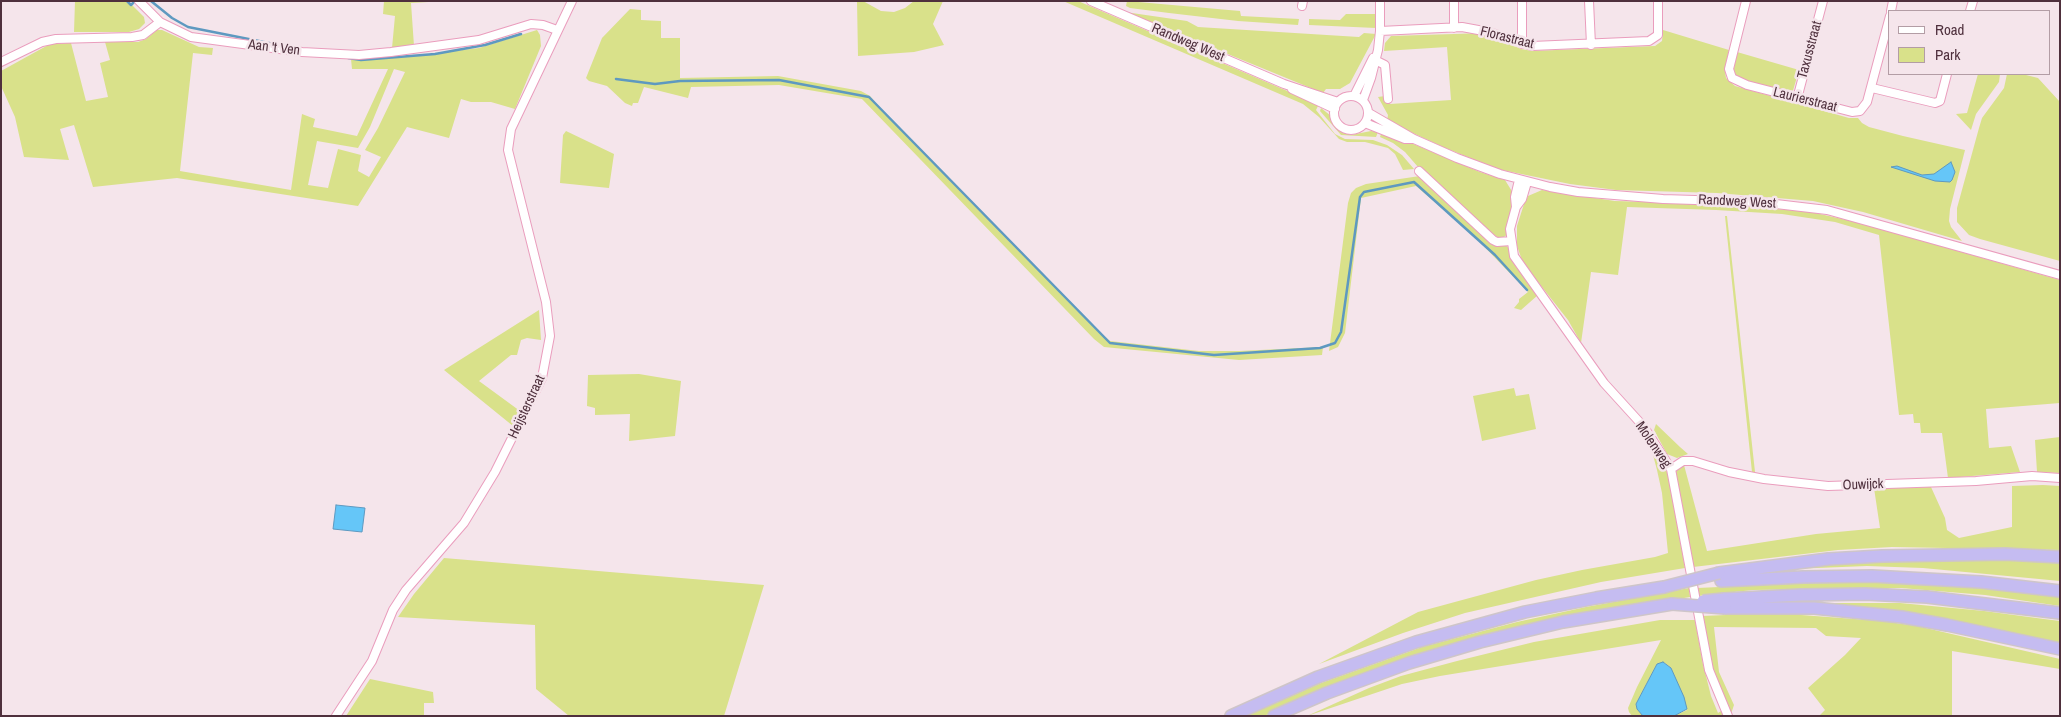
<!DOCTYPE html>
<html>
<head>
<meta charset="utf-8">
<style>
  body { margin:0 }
  #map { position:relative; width:2061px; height:717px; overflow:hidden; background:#f5e5eb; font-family:"Archivo Narrow",sans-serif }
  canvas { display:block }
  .frame { position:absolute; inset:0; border:2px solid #4f303d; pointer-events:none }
  .legend { position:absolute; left:1888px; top:10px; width:162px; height:65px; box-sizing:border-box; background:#f5e5eb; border:1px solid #b39da5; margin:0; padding:6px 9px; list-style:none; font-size:15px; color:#4f303d }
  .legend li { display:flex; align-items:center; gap:10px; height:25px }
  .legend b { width:25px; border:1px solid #b39da5 }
</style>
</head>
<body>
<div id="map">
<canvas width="2061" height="717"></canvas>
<div class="frame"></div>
<ul class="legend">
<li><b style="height:6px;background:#fff"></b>Road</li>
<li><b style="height:14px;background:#d9e18a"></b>Park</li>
</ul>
</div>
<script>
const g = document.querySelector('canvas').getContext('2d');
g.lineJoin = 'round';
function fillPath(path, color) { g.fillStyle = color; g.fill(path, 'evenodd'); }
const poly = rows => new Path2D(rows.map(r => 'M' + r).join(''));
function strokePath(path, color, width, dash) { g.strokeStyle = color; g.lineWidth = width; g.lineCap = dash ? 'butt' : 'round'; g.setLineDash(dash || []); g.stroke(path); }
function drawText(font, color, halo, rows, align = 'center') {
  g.font = font + ' "Archivo Narrow",sans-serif'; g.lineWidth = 5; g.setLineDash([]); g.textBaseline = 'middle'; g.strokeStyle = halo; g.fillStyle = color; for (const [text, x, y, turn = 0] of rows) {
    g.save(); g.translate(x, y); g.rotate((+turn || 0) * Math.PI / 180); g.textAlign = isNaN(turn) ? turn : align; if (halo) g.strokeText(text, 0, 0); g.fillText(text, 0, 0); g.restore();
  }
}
fillPath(poly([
  [75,1,128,1,144,17,145,23,139,29,129,32,74,32],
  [384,1,446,1,411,3,414,46,392,48,395,16,383,14],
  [857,1,863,1,881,11,894,12,905,8,914,1,943,1,933,24,944,45,914,52,858,56],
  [1063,1,1078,1,1292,93,1318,106,1316,110,1335,134,1345,139,1373,140,1387,145,1402,155,1414,169,1403,170,1395,154,1388,148,1365,142,1347,142,1339,139,1319,117,1303,104],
  [1127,1,1240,11,1241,16,1299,19,1298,25,1238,21,1169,13,1130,8,1126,6],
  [630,9,641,10,641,20,661,21,661,38,680,38,680,78,778,76,861,91,870,96,889,118,1095,328,1110,341,1199,351,1239,351,1323,347,1322,355,1239,360,1104,347,1094,339,862,99,779,85,691,87,688,98,644,87,638,103,633,103,632,106,625,103,607,86,589,81,586,78,602,38],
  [1125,12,1187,21,1198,27,1359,37,1364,33,1376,34,1350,83,1340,89,1326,89,1323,93],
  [1346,14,1376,14,1376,28,1309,25,1309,19,1340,20],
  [157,30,162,30,199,47,213,48,212,55,193,53,180,171,291,190,302,114,315,119,313,127,357,136,388,69,352,69,351,59,396,58,479,48,537,30,540,35,541,46,515,109,491,102,471,102,461,99,449,138,407,127,358,206,177,178,93,187,74,125,60,129,69,160,24,157,15,117,1,86,1,71,50,44,71,43,86,101,108,97,100,63,110,60,105,42,138,42,146,39],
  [394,69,405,72,378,128,365,150,381,157,369,177,358,171,361,155,338,149,328,188,308,185,317,141,358,148,370,127],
  [1663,30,1729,50,1725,71,1726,78,1735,86,1849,118,1858,118,1862,123,1869,127,1903,136,1965,150,1950,209,1949,221,1951,227,1962,241,1863,212,1813,201,1717,193,1616,190,1570,184,1497,169,1443,147,1387,121,1388,115,1378,97,1385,96,1390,104,1451,100,1447,47,1384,51,1385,43,1391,36,1485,33,1521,49,1532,51,1655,46,1662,41],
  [1737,52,1799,70,1792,94,1739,80,1733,73],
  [1978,74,2000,74,1999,82,1976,114,1971,130,1956,114,1967,113],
  [2007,74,2022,74,2038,78,2060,102,2060,261,1980,239,1969,235,1957,222,1957,208,1979,128,1982,118,2004,88],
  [1321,108,1331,116,1335,127,1341,131,1351,135,1371,131,1378,132,1376,137,1341,135,1320,111],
  [566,131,614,154,609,188,560,183,563,135],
  [1381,134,1411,143,1480,172,1505,180,1513,193,1508,234,1501,239,1491,233,1425,175,1405,152,1393,143,1380,137],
  [1420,176,1497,243,1505,245,1510,249,1516,267,1538,295,1521,310,1514,308,1519,302,1519,299,1528,292,1473,235,1416,186,1361,198,1345,333,1338,347,1329,351,1348,203,1351,193,1356,188,1366,184],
  [1542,190,1615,201,1717,204,1811,212,1860,223,2060,280,2060,403,1986,409,1989,448,2011,446,2020,472,1948,478,1942,433,1921,433,1920,423,1914,423,1913,414,1899,415,1879,235,1835,222,1782,214,1716,210,1627,207,1618,275,1591,272,1581,343,1568,320,1523,263,1517,246,1517,226,1524,204,1528,196],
  [1725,216,1727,216,1755,472,1752,472],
  [539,310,541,340,527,338,521,340,517,355,511,355,479,381,520,411,513,426,444,370],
  [639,374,681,381,675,436,629,441,630,414,595,415,595,408,587,406,588,375],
  [1514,388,1516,396,1529,394,1536,429,1482,441,1473,396],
  [1656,424,1680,447,1688,454,1677,458,1667,454,1654,430],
  [2060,437,2060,473,2037,472,2035,440],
  [1645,442,1665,467,1669,478,1685,568,1601,582,1465,613,1403,633,1319,664,1418,612,1536,580,1582,570,1655,557,1668,553,1662,493,1657,470,1653,455],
  [1684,465,1707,551,1816,534,1880,528,1874,488,1931,487,1945,518,1947,530,1959,538,2012,527,2012,486,2043,485,2060,486,2060,550,1892,547,1838,550,1693,567,1675,473,1676,470],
  [444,558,764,585,724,716,569,716,536,689,535,625,398,617,414,594],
  [1877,559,2060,559,2060,581,1923,568,1867,566,1792,569],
  [1901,579,1986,586,2060,597,2060,606,1985,595,1901,588,1753,590,1698,596,1697,588],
  [1689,588,1690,597,1584,615,1291,704,1264,716,1246,716,1321,683,1422,647,1517,622,1586,607],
  [1793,603,1900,603,1984,611,2044,619,2060,621,2060,643,1986,627,1928,617],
  [1774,613,1882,621,1917,626,2060,659,2060,669,1952,651,1952,716,1819,716,1825,710,1808,688,1845,655,1861,638,1826,636,1816,628,1714,627,1719,672,1734,705,1731,714,1714,675,1702,616],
  [1660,620,1695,620,1703,664,1711,696,1718,713,1721,711,1723,716,1674,716,1687,710,1671,668,1665,663,1657,664,1636,704,1637,709,1643,716,1632,716,1629,712,1628,708,1637,687,1661,640,1440,676,1402,684,1307,716,1369,688,1401,676,1457,661,1534,642],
  [370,679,433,692,434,703,424,703,424,715,346,716]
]), '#d9e18a');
const water = poly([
  [1951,162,1955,172,1952,180,1950,182,1935,181,1891,167,1897,166,1922,175,1934,174,1951,162],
  [336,505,365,508,362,532,333,529,336,505],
  [1663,662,1671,668,1684,697,1687,709,1674,716,1643,716,1637,709,1636,704,1657,664,1663,662]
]);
fillPath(water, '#65c6f8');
strokePath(water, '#5e99c0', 1);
strokePath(poly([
  [127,1,131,5,135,1],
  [151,1,172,18,188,27,284,46],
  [348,58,361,60,435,54,485,45,521,34],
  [616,79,655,84,680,81,779,80,869,97,1110,343,1214,355,1320,348,1335,343,1341,332,1360,197,1364,192,1414,182,1495,255,1527,290]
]), '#5e99c0', 2.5);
const minor = poly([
  [139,1,160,22,191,37,302,52,359,55,391,52,479,40,531,24,543,25,557,30],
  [1091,1,1284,84,1338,102],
  [1454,1,1454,28],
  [1522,1,1522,44],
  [1589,1,1591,45],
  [1746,1,1729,69,1732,78,1747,85,1852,112,1860,111,1867,102,1890,16],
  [1302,6,1303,1],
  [1891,11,1893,1],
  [1970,11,1973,1],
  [1380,31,1462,27,1489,32,1532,46,1649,41,1658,35,1658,1],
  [1373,59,1385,65,1388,99],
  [1,62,42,42,56,39,132,37,143,35,160,22],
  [1872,88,1935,103,1940,101,1947,74],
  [1292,89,1335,109],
  '1334 113a17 17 0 1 1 34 0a17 17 0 1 1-34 0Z',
  [1354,96,1373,58],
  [1797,99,1823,1],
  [1363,100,1371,78,1378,50,1380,31,1380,1],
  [1369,113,1414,139,1457,158,1500,174,1550,187,1578,192,1663,199,1759,202,1827,210,2060,275],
  [1365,123,1405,139,1414,139],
  [1419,171,1493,240,1497,242,1511,241],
  [1527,182,1522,199,1516,207,1510,229,1514,256,1604,383,1644,427,1671,469,1709,670,1728,716],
  [1516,207,1515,197,1519,180],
  [1671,469,1683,461,1693,461,1729,472,1764,479,1828,486,1976,481,2032,476,2060,478],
  [336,716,372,661,393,610,406,590,464,523,495,472,542,378,550,336,546,302,508,150,511,129,572,1]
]);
const highway = poly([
  [1719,573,1828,559,1882,556,2005,554,2060,557],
  [1721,581,1803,577,1872,576,1981,582,2060,591],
  [1724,599,1801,595,1865,594,1927,597,2060,613],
  [1725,608,1814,608,1902,617,1947,625,2060,649],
  [1231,716,1318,677,1416,642,1525,612,1596,598,1664,587],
  [1274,716,1327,693,1409,663,1480,642,1563,622,1672,604]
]);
strokePath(minor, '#ea9dbd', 10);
strokePath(highway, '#cec5c9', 14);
strokePath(minor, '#fff', 8);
strokePath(highway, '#c5bcf1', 11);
const highwayBridge = poly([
  [1664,587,1719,573],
  [1703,601,1724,599],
  [1672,604,1725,608]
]);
strokePath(highwayBridge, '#cec5c9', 14, []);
strokePath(highwayBridge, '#c5bcf1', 11);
drawText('14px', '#4f303d', '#f5e5eb', [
  ["Florastraat",1507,38,14],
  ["Randweg West",1188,43,23],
  ["Aan 't Ven",274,48,7],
  ["Taxusstraat",1810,50,-75],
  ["Laurierstraat",1805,100,14],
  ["Randweg West",1737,202,3],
  ["Heijsterstraat",527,407,-65],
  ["Molenweg",1653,445,56],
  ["Ouwijck",1863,485,-2]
]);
</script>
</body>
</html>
